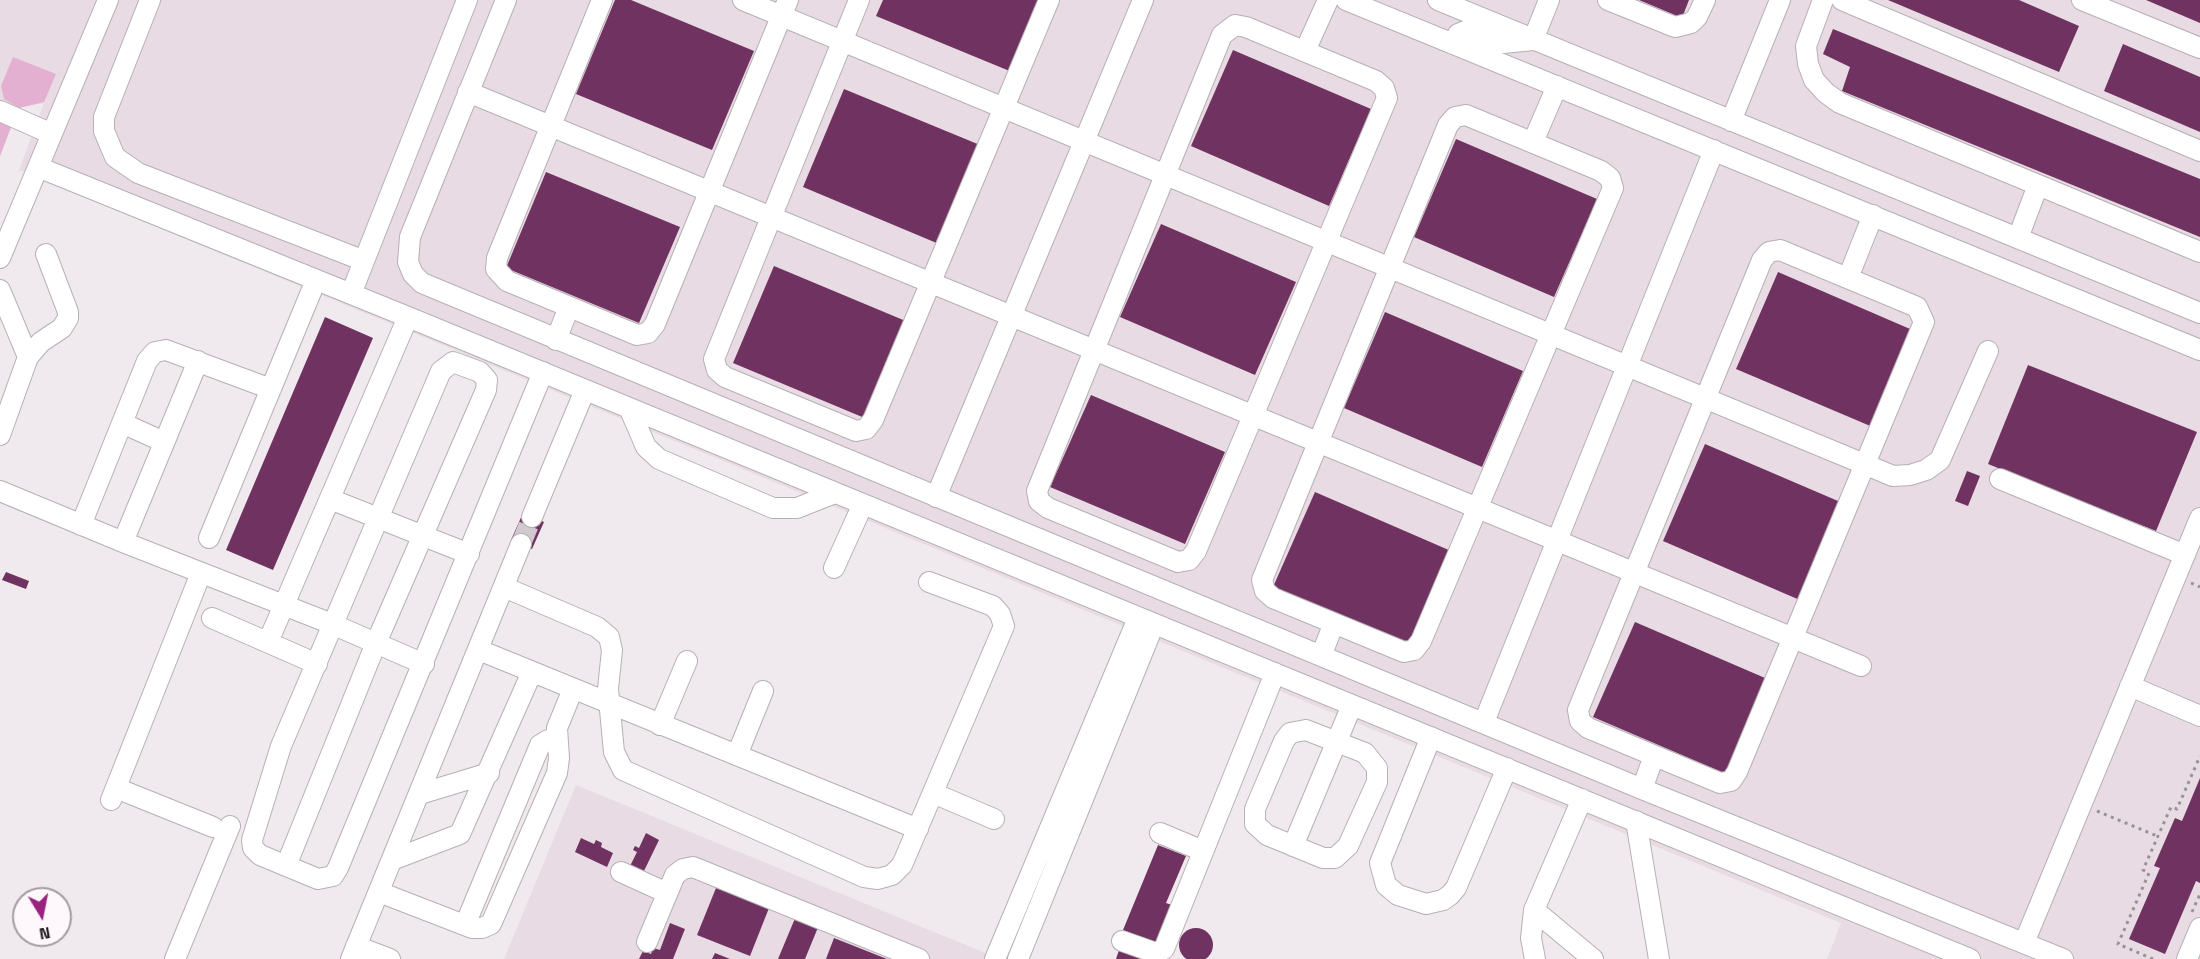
<!DOCTYPE html>
<html>
<head>
<meta charset="utf-8">
<style>
  body { margin:0 }
  #map { position:relative; width:2200px; height:959px; overflow:hidden; background:#f0eaee; font-family:"Space Grotesk",sans-serif }
  canvas { display:block }
  .north { position:absolute; left:12px; top:887px; width:60px; height:60px; box-sizing:border-box; background:#fef7fb; border:2px solid #a29da0; border-radius:50%; rotate:170deg; font-size:16px; font-weight:700; line-height:24px; text-align:center; color:#191718 }
  .north::after { content:''; display:block; margin:auto; width:21px; height:27px; background:#99237f; clip-path:polygon(50% 0,100% 100%,50% 72%,0 100%) }
</style>
</head>
<body>
<div id="map">
<canvas width="2200" height="959"></canvas>
<div class="north">N</div>
</div>
<script>
const g = document.querySelector('canvas').getContext('2d');
g.lineJoin = 'round';
function fillPath(path, color) { g.fillStyle = color; g.fill(path, 'evenodd'); }
const poly = rows => new Path2D(rows.map(r => 'M' + r).join(''));
function strokePath(path, color, width, dash) { g.strokeStyle = color; g.lineWidth = width; g.lineCap = dash ? 'butt' : 'round'; g.setLineDash(dash || []); g.stroke(path); }
fillPath(poly([
  [0,0,2200,0,2200,959,1827,959,1841,923,19,170,44,103,19,108,0,156],
  [576,785,1000,959,504,959]
]), '#e8dbe3');
fillPath(poly([
  [13,57,56,74,44,102,19,108,4,99,1,86],
  [0,119,13,122,0,156]
]), '#e3b0d2');
fillPath(poly([
  [615,0,631,0,754,51,712,150,576,94],
  [883,0,1042,0,1012,72,876,16],
  [1639,0,1689,0,1682,18],
  [1888,0,2019,0,2079,26,2059,72],
  [2146,0,2200,0,2200,23],
  [1833,29,2200,179,2200,237,1842,91,1850,67,1823,54],
  [2123,44,2200,77,2200,132,2104,91],
  [1233,50,1371,109,1329,206,1191,146],
  [844,89,980,145,939,244,803,187],
  [1456,139,1597,199,1554,297,1414,237],
  [546,172,680,227,639,323,506,268],
  [1161,224,1296,282,1255,375,1120,317],
  [774,266,908,322,867,419,733,363],
  [1778,272,1917,332,1875,428,1736,369],
  [1385,312,1523,371,1482,467,1344,408],
  [325,317,373,338,273,570,226,550],
  [2028,365,2197,432,2156,531,1988,464],
  [1091,395,1225,452,1185,544,1050,487],
  [1705,444,1845,504,1802,601,1663,541],
  [1967,471,1980,476,1968,506,1955,501],
  [1315,492,1451,551,1410,645,1273,587],
  [523,513,544,522,532,549,511,540],
  [6,572,29,581,26,589,2,580],
  [1635,622,1772,681,1731,776,1593,717],
  [2200,778,2200,883,2196,881,2165,954,2129,939,2160,868,2154,866,2175,818,2182,821],
  [646,833,659,840,643,873,630,866,637,852,633,850,635,846,639,848],
  [581,838,594,844,596,840,602,843,601,847,613,853,607,867,575,852],
  [1158,845,1186,856,1166,903,1172,905,1156,944,1123,930],
  [716,888,769,908,750,956,697,935],
  [796,916,819,925,805,959,778,959],
  [670,923,685,929,673,959,639,959,643,951,651,954,653,948,660,950],
  '1179 945a17 17 0 1 1 34 0a17 17 0 1 1-34 0Z',
  [834,938,887,959,826,959],
  [1119,950,1141,959,1116,959],
  [715,953,730,959,712,959]
]), '#703260');
strokePath(poly([
  [521,544,532,517]
]), '#d0cace', 20, [20, 10]);
const minor = poly([
  [150,0,104,117,104,131,115,157,138,173,362,260],
  [506,0,410,237,408,262,413,274,422,283,1642,789,2063,959],
  [602,0,497,258,496,269,507,281,637,335,648,333,655,324,788,0],
  [743,0,1893,476,1910,475,1926,470,1940,460,1988,351],
  [859,0,714,359,717,370,725,377,856,431,866,429,873,420,1049,0],
  [1346,0,2200,350],
  [1438,0,2200,313],
  [1608,0,1675,27,1691,23,1697,17,1705,0],
  [1823,0,1806,46,1808,64,1814,80,1826,93,1840,103,2200,252],
  [1842,0,2200,151],
  [2082,0,2200,48],
  [1235,25,1246,27,1376,81,1384,88,1387,98,1196,551,1189,560,1178,562,1048,508,1039,501,1037,491,1222,35,1235,25],
  [1453,44,1458,34,1468,30,1503,43,1533,40,1549,0],
  [1305,51,1328,0],
  [468,92,1861,666],
  [0,111,52,134],
  [1466,115,1601,171,1610,178,1613,188,1421,641,1414,650,1404,652,1273,598,1265,591,1262,580,1448,125,1455,117,1466,115],
  [1731,121,1780,0],
  [1533,142,1557,86],
  [38,167,408,317,1970,959],
  [2018,238,2038,185],
  [1780,250,1917,307,1924,322,1737,772,1731,781,1720,783,1588,728,1580,721,1578,710,1762,260,1769,252,1780,250],
  [0,258,108,0],
  [1848,278,1873,215],
  [0,290,28,357],
  [351,294,467,0],
  [556,340,569,307],
  [630,410,646,447,659,459,773,508,797,508,835,493],
  [122,423,164,442],
  [0,435,28,357,41,342,62,328,68,318,68,312,46,254],
  [2000,479,2185,555],
  [0,491,123,542,332,624,424,664],
  [936,497,1143,0],
  [330,499,469,554],
  [532,517,585,390],
  [81,525,147,361,155,352,166,350,271,389],
  [209,538,316,280],
  [123,542,198,361],
  [834,568,863,504],
  [504,587,597,627,609,637,612,650,608,689,614,752,623,770,864,877,878,879,892,875,902,865,1004,626,1000,614,993,606,929,582],
  [212,618,317,664],
  [268,642,408,317],
  [479,650,918,829],
  [1321,656,1334,623],
  [2130,686,2200,716],
  [1484,722,1714,150],
  [660,725,687,661],
  [1306,730,1365,753,1377,768,1377,782,1348,846,1335,858,1323,858,1267,835,1255,824,1255,809,1284,741,1290,733,1306,730],
  [1431,737,1380,863,1386,885,1398,895,1426,904,1443,900,1450,895,1456,888,1507,768],
  [737,755,763,691],
  [116,788,213,827],
  [1642,789,1654,756],
  [933,793,994,819],
  [420,794,489,773],
  [111,800,201,573],
  [1636,821,1659,959],
  [1160,833,1203,851],
  [1293,846,1352,705],
  [392,860,460,834,532,672],
  [286,866,376,643,486,390,487,380,480,372,453,362,441,371,281,746,252,840,253,848,260,855,318,879,333,876,338,868,543,372],
  [621,872,667,893],
  [379,892,472,928,482,928,491,924,557,773,559,758,557,728,573,689],
  [1534,910,1593,959],
  [465,925,540,745,548,740,557,742],
  [1122,941,1156,953,1164,949,1275,673],
  [647,942,675,875,683,869,693,867,919,959],
  [2024,943,2200,518],
  [356,946,390,959],
  [175,959,230,826],
  [351,959,521,544],
  [995,959,1138,618],
  [1018,959,1154,624],
  [1535,959,1531,938,1534,910,1582,799],
  [2187,959,2200,928]
]);
strokePath(minor, '#b6b0b4', 22);
strokePath(poly([
  [2191,583,2200,587],
  [2097,811,2157,836],
  [2192,912,2200,894],
  [2153,959,2118,944,2149,873,2143,870,2158,836,2171,807,2177,809,2200,756]
]), '#979395', 3, [3, 4.5]);
strokePath(minor, '#fff', 20);
</script>
</body>
</html>
